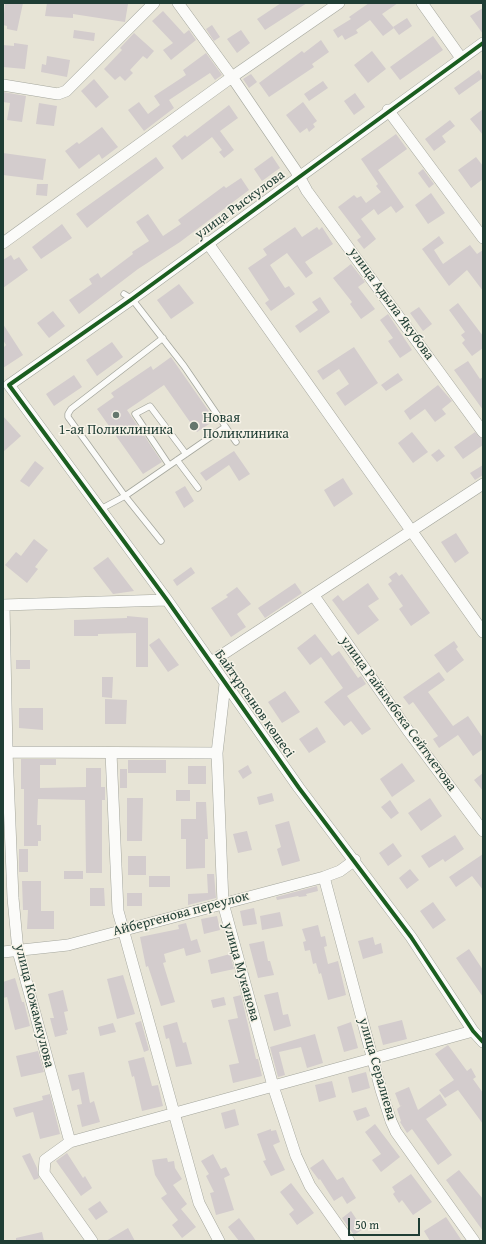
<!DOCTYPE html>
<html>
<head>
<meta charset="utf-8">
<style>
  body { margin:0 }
  #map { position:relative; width:486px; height:1244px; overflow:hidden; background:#e7e4d6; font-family:"Gentium Book Plus",serif }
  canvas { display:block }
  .frame { position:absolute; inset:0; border:4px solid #1f3d34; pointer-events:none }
  .scale { position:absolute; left:348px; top:1218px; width:72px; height:18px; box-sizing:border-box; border:2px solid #1f3d34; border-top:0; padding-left:5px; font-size:12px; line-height:14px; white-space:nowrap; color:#1f3d34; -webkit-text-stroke:3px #f7f3e8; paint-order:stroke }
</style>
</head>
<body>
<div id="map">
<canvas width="486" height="1244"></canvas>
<div class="frame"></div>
<div class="scale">50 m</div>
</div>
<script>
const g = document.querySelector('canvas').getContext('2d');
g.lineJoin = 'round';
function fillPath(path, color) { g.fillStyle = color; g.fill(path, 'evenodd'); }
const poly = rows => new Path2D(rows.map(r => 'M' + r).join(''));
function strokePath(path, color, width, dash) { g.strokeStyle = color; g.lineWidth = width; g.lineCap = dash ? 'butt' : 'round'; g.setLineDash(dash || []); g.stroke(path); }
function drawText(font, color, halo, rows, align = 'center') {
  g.font = font + ' "Gentium Book Plus",serif'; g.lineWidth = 3; g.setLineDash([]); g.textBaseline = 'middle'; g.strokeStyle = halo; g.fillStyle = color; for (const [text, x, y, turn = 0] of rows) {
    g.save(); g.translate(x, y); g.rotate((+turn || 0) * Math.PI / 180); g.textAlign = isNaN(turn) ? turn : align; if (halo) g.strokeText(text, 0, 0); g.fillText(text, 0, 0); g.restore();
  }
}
fillPath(poly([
  [5,3,23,3,17,31,7,29,7,26,3,25],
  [47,3,104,4,119,3,128,4,125,22,73,14,73,18,45,16],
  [281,3,307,3,265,30,257,19],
  [369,3,398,3,382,14,394,28,383,36,370,20,356,30,358,33,345,40,342,35,338,38,333,30,351,19,349,17],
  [483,8,483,34,470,16],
  [163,11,184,34,189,30,196,40,171,60,163,50,173,43,152,21],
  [407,18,412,26,399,35,393,27],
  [212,25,220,37,214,41,206,29],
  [74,30,95,33,94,41,73,38],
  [241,30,250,43,237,53,227,39],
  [134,33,154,51,147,59,143,56,130,70,133,73,125,81,120,76,115,80,104,69,122,50,120,48],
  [433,36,443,50,400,80,390,67],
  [321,40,329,52,312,64,314,67,269,97,259,83,302,51,304,53],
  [14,43,28,45,25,69,3,67,3,45,14,46],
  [372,51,386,69,368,83,354,65],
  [206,53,222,75,215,80,210,73,169,100,174,108,144,131,128,110,139,102,148,114,160,105,154,96,186,75,183,70],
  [47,56,70,60,67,77,41,72,42,64,46,65],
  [479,70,483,78,459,95,454,88],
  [251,74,257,82,249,88,243,79],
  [94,79,109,97,96,108,81,91],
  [323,81,328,88,309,101,304,94],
  [3,92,26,96,22,122,7,120,10,103,3,102],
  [355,93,365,107,354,115,344,101],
  [303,102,317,121,313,124,315,127,309,132,307,128,300,133,286,115],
  [39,103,57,106,54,126,36,124],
  [229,105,238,118,220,131,234,150,224,158,219,152,222,150,212,137,182,160,172,146,185,135,187,137],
  [483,109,483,135,470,119],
  [450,120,455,126,442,136,446,142,434,151,425,139],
  [102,127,118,147,102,159,99,154,79,169,65,151,77,142,79,144],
  [396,134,407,149,378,170,404,207,396,213,391,206,378,215,374,209,361,219,376,239,364,249,357,240,361,237,338,207,354,195,357,198,361,196,366,203,381,192,376,186,378,184,361,159],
  [3,153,46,159,43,180,3,175],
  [272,156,280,168,262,181,254,169],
  [156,157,164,168,87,228,76,214],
  [476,157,483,166,483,179,471,188,458,170],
  [423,169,434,184,429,188,418,173],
  [241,178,249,190,180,242,138,269,79,314,69,300,92,284,89,279,98,273,101,278,133,254,132,252,149,241,136,222,148,214,163,236,181,224,178,220,224,186,226,188],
  [37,184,48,184,47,196,36,195],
  [431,193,445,213,428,224,415,205],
  [62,224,72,238,41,259,32,247],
  [295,227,302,237,317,227,319,230,322,227,333,244,305,262,313,273,306,278,287,253,270,265,285,288,289,286,295,294,271,311,265,303,269,300,248,268,267,255,263,249],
  [439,236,444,243,434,250,443,264,470,245,477,254,483,250,483,291,467,270,449,286,422,249],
  [11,255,14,260,19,257,28,270,3,288,3,260],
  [351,264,365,282,358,287,375,309,361,319,350,304,352,302,333,278],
  [179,284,194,303,171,319,157,300],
  [320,297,330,312,300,333,295,326,318,310,312,302],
  [458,303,483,336,483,348,472,356,462,343,465,340,461,335,465,332,449,310],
  [419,307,432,324,423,331,410,313],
  [53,311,65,326,49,338,37,323],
  [388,314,412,350,400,358,388,341,393,338,380,320],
  [3,324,23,355,3,368,3,348,6,345,3,340],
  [112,342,123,357,97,376,86,360],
  [354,347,378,383,345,406,336,393,349,384,339,369,323,380,317,371],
  [171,357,215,420,197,432,164,385,127,410,162,462,143,474,97,409,114,397,111,393,151,366,153,370],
  [468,361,480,379,483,377,483,410,454,370],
  [398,373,403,380,386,391,381,385],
  [74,375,82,387,54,406,46,394],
  [438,385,452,401,442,409,446,414,435,422,425,409,410,420,404,411],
  [3,416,21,436,3,452],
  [412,432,428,452,413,463,398,443],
  [475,432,483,439,483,445,463,459,454,447],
  [439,449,445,456,437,462,431,455],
  [234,451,250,474,239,481,229,465,206,481,200,473],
  [35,461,44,468,29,487,20,481],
  [483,465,483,475,475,480,470,473],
  [343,478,353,494,334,507,324,490],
  [185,486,194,501,184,508,175,492],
  [456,533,469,553,455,563,441,542],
  [34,539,48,550,35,567,38,569,27,583,5,565,16,552,21,556],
  [108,557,134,591,113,594,93,568],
  [191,567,195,573,177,586,173,580],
  [396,572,399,576,402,574,430,613,411,626,399,609,403,606,388,584,392,581,389,577],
  [295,583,302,593,265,618,258,608],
  [368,583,379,599,368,606,379,620,358,635,332,600,338,595,343,601],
  [237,587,251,604,237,614,246,627,231,637,211,608,228,597,226,595],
  [127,616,148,618,148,667,136,667,136,633,98,634,98,636,74,636,74,620,127,618],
  [315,634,332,656,339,651,358,678,361,676,366,684,347,696,371,729,362,735,351,721,344,726,324,702,343,688,321,657,310,665,297,648],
  [159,638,179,665,168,672,149,645],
  [454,641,458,647,456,649,464,660,447,673,434,655],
  [16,660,30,660,30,669,16,669],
  [439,672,445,680,428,692,453,726,468,716,483,738,483,749,473,756,458,735,439,748,433,739,438,736,413,702,409,705,403,697],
  [102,677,113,677,112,698,102,697],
  [285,691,300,712,282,723,268,702],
  [105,699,127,700,126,724,105,724],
  [19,708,43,708,43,730,19,728],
  [317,727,326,742,309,753,299,739],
  [21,759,56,759,56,765,40,765,40,788,86,787,86,768,101,768,101,787,105,787,105,800,102,800,102,873,86,873,85,800,38,799,37,825,41,825,41,841,38,841,38,846,24,846,24,789,21,789],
  [128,760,166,760,166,773,128,773],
  [402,763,415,781,392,797,380,779],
  [248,765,252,773,243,779,238,771],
  [188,766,206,766,206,784,188,784],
  [120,769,127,769,127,788,120,788],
  [483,773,483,791,474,780],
  [176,790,190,790,190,801,176,801],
  [272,793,274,801,259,805,257,797],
  [127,798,143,798,142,841,127,841],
  [430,798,442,816,421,831,408,813],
  [390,800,399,813,391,819,381,807],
  [196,802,206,802,208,839,205,839,205,868,186,869,186,839,181,839,181,819,196,819],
  [289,821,300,861,282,866,277,849,281,847,275,825],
  [247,831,252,850,238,853,233,834],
  [455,835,464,849,445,862,443,859,429,868,421,856],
  [393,843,402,856,388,866,379,853],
  [19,849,28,849,28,872,19,872],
  [483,854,483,890,472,876,456,887,449,877],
  [128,856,146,856,146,875,128,875],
  [410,869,419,880,407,889,399,878],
  [64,871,83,871,83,879,64,879],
  [207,874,214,874,216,898,188,905,188,894,208,893],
  [149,876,170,876,170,887,149,887],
  [22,881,41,881,41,911,54,911,54,929,27,929,28,910,23,910],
  [317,886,318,891,306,894,307,896,299,897,298,896,277,900,276,897],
  [90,888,104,888,105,906,90,906],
  [127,893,142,893,142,906,127,906],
  [433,902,446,920,433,929,420,911],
  [254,908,257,924,243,926,240,911],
  [280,912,283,926,262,930,260,916],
  [217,916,220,930,204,934,201,919],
  [186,923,191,941,197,939,201,952,186,956,184,948,164,954,166,962,163,963,175,1002,161,1006,148,966,146,967,140,937,179,929,178,925],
  [318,925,321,937,325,936,327,946,324,947,328,964,338,961,346,995,328,1000,321,973,319,974,316,963,313,964,310,950,305,951,303,942,306,941,302,929],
  [373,937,375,945,381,943,383,953,363,959,358,941],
  [264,941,268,961,270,961,274,975,258,978,249,944],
  [469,949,483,970,483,997,456,958],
  [230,954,234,969,211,974,208,960],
  [123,975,135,1014,117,1019,107,979],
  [15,978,22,1002,24,1002,30,1026,15,1030,7,997,3,998,3,982],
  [63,990,68,1011,64,1012,68,1030,66,1031,67,1034,55,1037,50,1018,54,1018,48,994],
  [278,992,283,1015,288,1014,291,1026,274,1031,264,995],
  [241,995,256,1059,258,1059,262,1076,233,1083,229,1065,239,1063,228,1020,238,1018,233,997],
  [224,997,226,1005,213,1008,211,1000],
  [402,1020,407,1039,383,1045,378,1026],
  [141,1021,149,1050,144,1052,135,1023],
  [177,1022,183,1043,186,1042,192,1064,176,1067,169,1038,166,1039,163,1026],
  [351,1022,358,1048,344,1052,337,1027],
  [113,1023,116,1032,100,1036,98,1027],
  [315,1034,323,1063,307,1068,301,1047,279,1052,285,1075,278,1077,270,1047],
  [448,1045,467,1071,471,1068,476,1077,473,1079,483,1093,483,1124,458,1090,445,1098,439,1090,454,1080,435,1054],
  [38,1051,44,1072,21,1077,16,1056],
  [144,1057,152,1086,158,1085,163,1106,142,1111,134,1076,132,1077,128,1061],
  [84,1072,90,1103,94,1101,100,1122,82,1127,77,1105,82,1104,79,1089,72,1091,68,1075],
  [366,1072,370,1088,352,1093,348,1077],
  [332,1081,336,1097,319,1102,315,1085],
  [409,1087,418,1110,440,1094,447,1105,426,1119,452,1155,438,1165,412,1129,407,1133,400,1122,401,1121,397,1109,402,1105,400,1106,395,1093],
  [50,1094,60,1134,40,1139,33,1112,16,1117,13,1108,43,1100,42,1096],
  [366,1107,370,1116,357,1121,353,1111],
  [235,1109,239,1125,225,1129,221,1113],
  [375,1124,400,1157,381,1172,372,1160,381,1154,365,1132],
  [271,1129,271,1131,276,1130,280,1142,273,1145,285,1170,271,1176,263,1161,266,1160,257,1134],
  [30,1153,37,1168,39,1178,34,1180,22,1156],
  [67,1153,83,1178,85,1176,92,1188,81,1196,56,1161],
  [213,1154,221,1169,226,1167,230,1175,224,1178,234,1210,216,1215,210,1193,214,1192,206,1176,209,1174,201,1161],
  [167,1158,168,1162,174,1161,175,1168,182,1179,173,1185,187,1204,181,1209,196,1227,182,1238,172,1225,178,1220,161,1198,167,1194,155,1175,152,1160],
  [323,1159,337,1180,343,1177,356,1198,347,1204,342,1196,334,1201,320,1179,319,1180,310,1168],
  [459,1170,483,1199,483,1231,446,1180],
  [411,1174,432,1202,413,1215,402,1200,399,1203,393,1194,395,1192,392,1187],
  [291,1183,314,1213,297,1225,289,1214,294,1210,280,1192],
  [100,1201,108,1212,96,1220,88,1209],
  [351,1211,363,1229,354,1235,342,1218],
  [446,1217,462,1241,430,1241,424,1231],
  [239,1218,252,1235,256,1241,239,1241,228,1227],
  [128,1228,135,1241,106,1241],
  [42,1232,44,1241,16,1241,16,1238]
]), '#d3cccd');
const service = poly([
  [124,294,132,299,184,366,236,442],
  [177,460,198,488],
  [169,465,135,414,150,406,186,454],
  [99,510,125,496,225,427],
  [161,541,125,496,68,417,68,414,71,409,163,338]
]);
const minor = poly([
  [178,3,232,77,296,171,307,191,483,432],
  [422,3,461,58],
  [3,85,58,94,66,91,154,3],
  [388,110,483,238],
  [207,242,483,632],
  [3,243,232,77,339,3],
  [9,385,167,600,299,788,411,937,473,1031,483,1042],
  [9,385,132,299,483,43],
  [314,596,409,732,483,831],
  [3,605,167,600],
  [4,605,7,752,13,898,18,951,70,1142],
  [211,662,483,484],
  [225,684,217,753,223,903,273,1086,296,1156,310,1186,349,1241],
  [7,752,217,753],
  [111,753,118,911,199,1203,219,1241],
  [324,877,381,1090,391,1121,396,1132,474,1241],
  [3,952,68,945,324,877,340,871,355,860],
  [92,1241,44,1173,45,1160,70,1142,473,1031]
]);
strokePath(service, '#a4a69d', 7);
strokePath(minor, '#a4a69d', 12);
strokePath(service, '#fbfbf9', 5.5);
strokePath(minor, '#fbfbf9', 11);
strokePath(poly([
  [483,43,132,299,9,385,167,600,299,788,411,937,473,1031,483,1042]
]), '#1b5e20', 4);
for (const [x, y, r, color] of [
  [116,415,4,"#65776d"],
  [194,426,5,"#65776d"]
]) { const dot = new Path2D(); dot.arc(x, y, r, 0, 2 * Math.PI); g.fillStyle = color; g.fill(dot); strokePath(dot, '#f7f3e8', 1.5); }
drawText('14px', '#1f3d34', '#f7f3e8', [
  ["улица Рыскулова",240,205,-36],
  ["улица Адыла Якубова",391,304,54],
  ["Байтұрсынов көшесі",254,704,55],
  ["улица Райымбека Сейтметова",398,714,54],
  ["Айбергенова переулок",181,914,-15],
  ["улица Муканова",241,972,74],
  ["улица Кожамкулова",34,1006,76],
  ["улица Сералиева",377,1069,74]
]);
drawText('14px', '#1f3d34', '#f7f3e8', [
  ["Новая",203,418],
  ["Поликлиника",203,434],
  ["1-ая Поликлиника",116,430,"center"]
], 'left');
</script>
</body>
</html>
